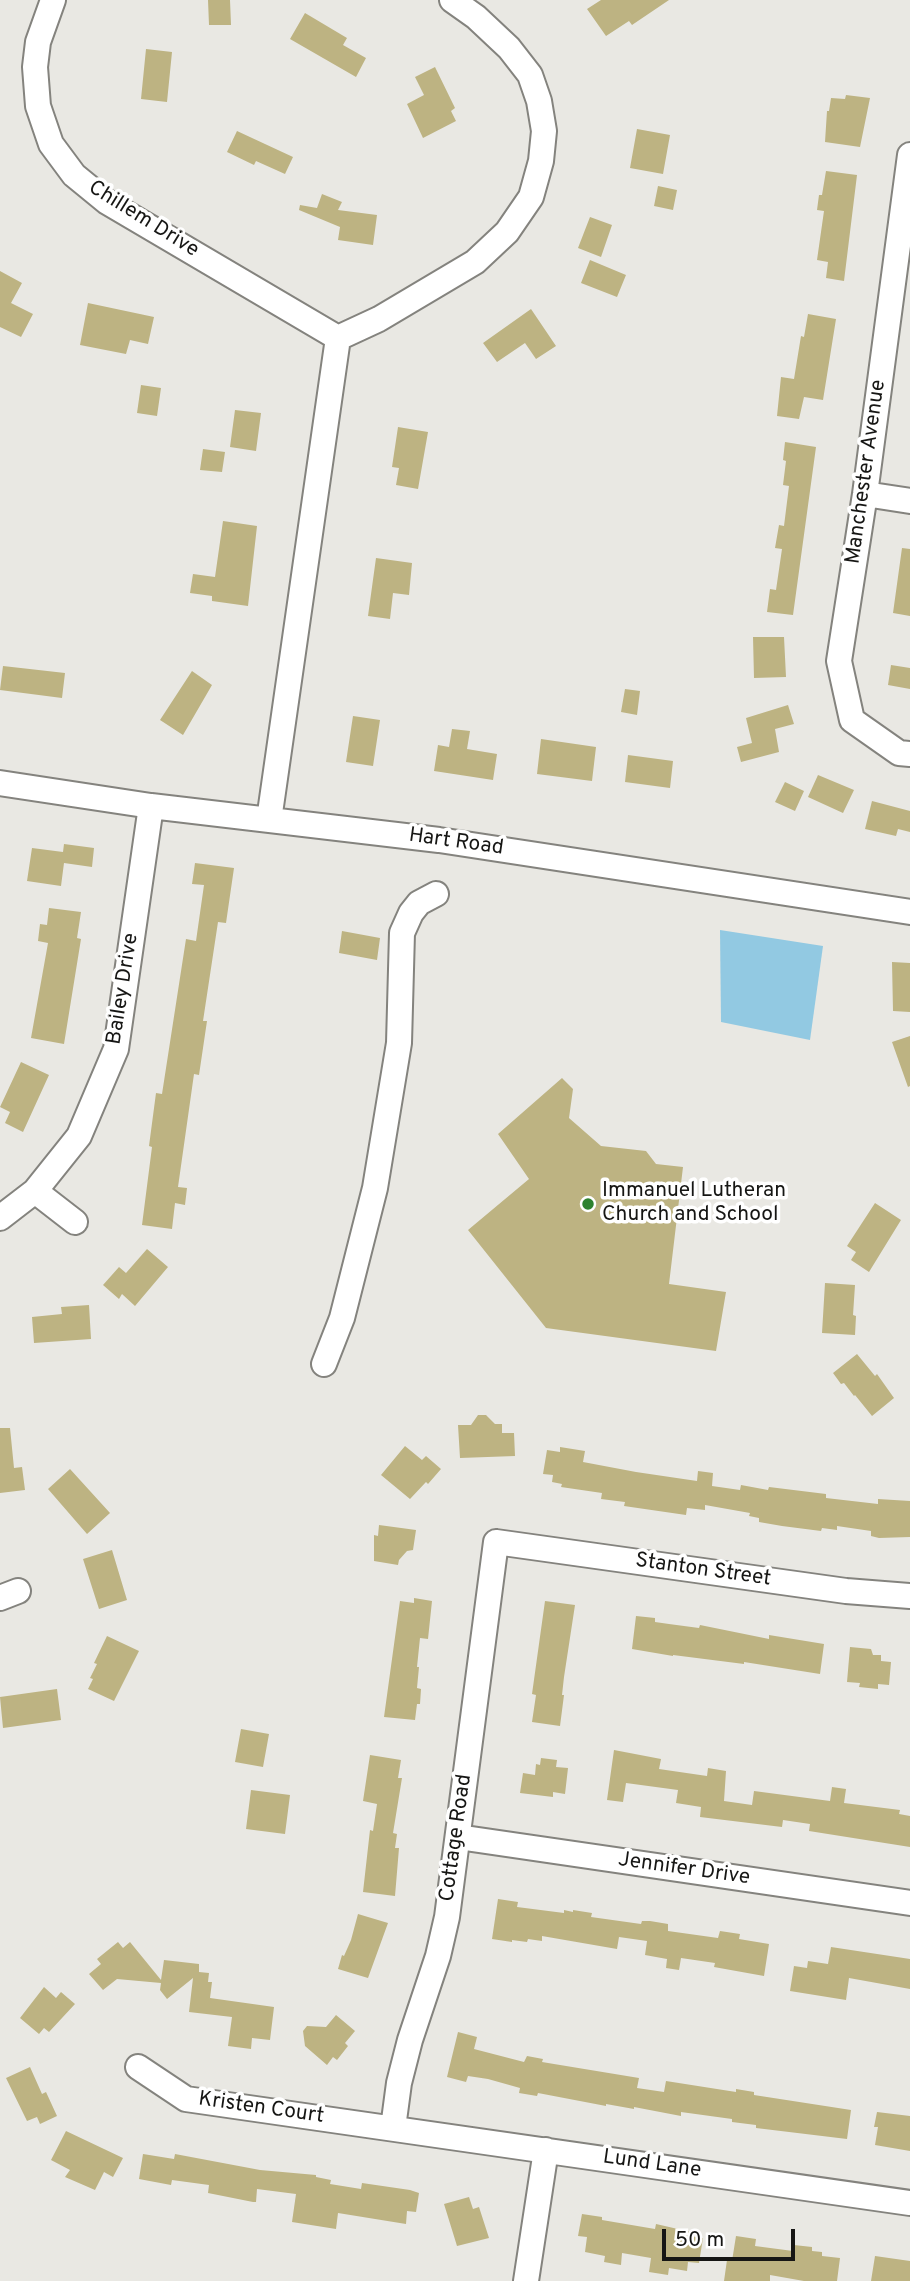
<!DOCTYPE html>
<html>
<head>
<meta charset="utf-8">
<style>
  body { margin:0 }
  #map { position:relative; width:910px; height:2281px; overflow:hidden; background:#e9e8e3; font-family:Overpass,sans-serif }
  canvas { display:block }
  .scale { position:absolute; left:662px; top:2229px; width:133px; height:32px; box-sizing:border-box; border:4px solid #161614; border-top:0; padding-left:9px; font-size:21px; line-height:24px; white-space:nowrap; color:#161614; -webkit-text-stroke:5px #fff; paint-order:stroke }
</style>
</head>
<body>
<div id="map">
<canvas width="910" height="2281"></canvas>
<div class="scale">50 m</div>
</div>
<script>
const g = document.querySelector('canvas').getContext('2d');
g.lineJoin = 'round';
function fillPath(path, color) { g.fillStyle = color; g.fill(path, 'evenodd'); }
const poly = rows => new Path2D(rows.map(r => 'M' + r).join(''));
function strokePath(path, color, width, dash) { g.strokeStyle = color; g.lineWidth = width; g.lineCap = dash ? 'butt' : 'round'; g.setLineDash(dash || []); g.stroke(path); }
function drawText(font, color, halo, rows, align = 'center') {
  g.font = font + ' Overpass,sans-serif'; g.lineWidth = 7; g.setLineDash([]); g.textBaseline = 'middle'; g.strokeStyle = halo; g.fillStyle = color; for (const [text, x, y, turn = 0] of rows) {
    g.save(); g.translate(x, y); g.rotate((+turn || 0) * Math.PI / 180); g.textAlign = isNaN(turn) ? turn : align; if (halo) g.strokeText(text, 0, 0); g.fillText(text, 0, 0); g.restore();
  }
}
fillPath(poly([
  [720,930,823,946,810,1040,721,1022]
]), '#92c9e2');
fillPath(poly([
  [208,0,230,0,231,25,209,25],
  [601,0,669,0,632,25,629,21,606,36,587,9],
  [305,13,347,38,343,45,366,58,356,77,290,39],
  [146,49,172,52,167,102,141,99],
  [435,67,455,108,451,111,456,121,423,138,407,104,424,95,415,77],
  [846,95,870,98,860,147,825,142,827,111,829,111,831,98,845,99],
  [637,129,670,135,663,174,630,168],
  [237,131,293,157,285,174,256,161,254,165,227,152],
  [826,171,857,175,844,281,826,278,828,262,817,260,824,211,817,210,819,195,822,195],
  [658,186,677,190,673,210,654,206],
  [322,194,342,202,338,210,377,215,373,245,338,240,340,227,299,210,300,205,317,208],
  [590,217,612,225,601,257,578,248],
  [590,260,626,275,617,297,581,283],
  [0,271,22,283,11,303,33,314,21,337,0,327],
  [88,303,154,317,148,344,130,340,126,354,80,345],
  [531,309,556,346,536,359,525,343,497,362,483,343],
  [808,314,836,319,823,400,804,397,799,419,777,416,781,377,794,379,801,336,804,337],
  [141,385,161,388,157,416,137,413],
  [235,410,261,413,256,451,230,447],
  [398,427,428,432,418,489,396,485,399,468,392,467],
  [785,442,816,447,793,615,767,612,770,589,776,590,782,549,775,548,779,525,784,526,789,486,783,485,786,461,783,460],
  [203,449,225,452,222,472,200,470],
  [223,521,257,526,248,606,212,601,212,596,190,593,193,574,215,577],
  [902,548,910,549,910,616,893,613],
  [376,558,412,563,409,595,393,593,390,619,368,616],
  [753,637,784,637,786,677,754,678],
  [891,665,910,668,910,689,888,685],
  [3,666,65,673,62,698,0,690],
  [192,671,212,685,183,735,160,720],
  [625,689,640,691,637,715,621,712],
  [788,705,794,724,775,729,779,752,741,762,737,747,752,743,746,718],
  [353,716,380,720,373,766,346,762],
  [452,729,470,731,467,749,497,754,493,780,434,771,438,745,449,747],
  [541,739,596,747,592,781,537,774],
  [628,755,673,761,670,788,625,782],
  [818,775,854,790,843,813,808,797],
  [785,782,804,791,795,811,775,802],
  [872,801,910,811,910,832,898,829,896,836,865,829],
  [64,844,94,848,92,867,64,863,61,886,27,881,32,848,63,852],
  [195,863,234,868,226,923,218,922,203,1021,207,1021,199,1075,194,1074,178,1187,187,1188,185,1205,175,1203,172,1229,142,1225,152,1147,149,1146,156,1093,162,1094,186,939,196,941,204,885,192,884],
  [49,908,81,912,77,938,81,939,64,1044,31,1038,48,943,38,941,40,924,47,925],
  [342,931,380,938,377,960,339,953],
  [892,962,910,963,910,1012,893,1011],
  [910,1036,910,1086,908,1087,892,1042],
  [21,1062,49,1075,23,1132,5,1123,10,1112,0,1107],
  [562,1078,573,1089,569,1118,601,1146,646,1151,656,1164,683,1167,669,1284,726,1292,716,1351,546,1328,468,1230,529,1179,498,1134],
  [875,1203,901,1220,869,1272,851,1260,856,1252,847,1246],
  [147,1249,168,1267,135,1306,122,1294,119,1299,103,1285,119,1267,126,1273],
  [825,1283,855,1285,853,1315,856,1316,855,1335,822,1333],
  [89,1305,91,1339,34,1343,32,1317,62,1314,61,1307],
  [857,1354,875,1376,877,1374,894,1398,872,1416,855,1395,854,1396,844,1383,841,1384,833,1373],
  [478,1415,486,1415,495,1424,502,1424,502,1433,514,1433,515,1456,460,1458,458,1425,471,1425],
  [0,1428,10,1428,14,1468,22,1467,25,1490,0,1493],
  [405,1446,422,1460,426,1456,441,1469,428,1484,426,1482,410,1499,381,1475],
  [560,1447,585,1451,583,1462,636,1472,697,1481,698,1471,713,1473,712,1486,740,1490,741,1485,768,1490,769,1487,826,1494,826,1498,878,1504,878,1499,910,1501,910,1537,879,1538,871,1536,871,1531,837,1526,837,1530,822,1528,821,1531,782,1526,759,1522,759,1518,749,1516,750,1513,705,1505,705,1510,687,1508,686,1515,624,1506,625,1502,601,1499,602,1493,561,1487,562,1484,552,1482,553,1475,543,1474,547,1450,560,1452],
  [70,1469,110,1513,87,1534,48,1489],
  [379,1525,416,1530,413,1550,407,1551,399,1560,398,1565,374,1561,374,1535,378,1536],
  [112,1550,127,1600,99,1609,83,1559],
  [414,1598,432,1601,428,1639,420,1638,417,1667,419,1667,417,1688,421,1689,420,1704,417,1704,415,1720,384,1717,400,1601,414,1603],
  [545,1601,575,1605,564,1677,562,1695,564,1695,560,1726,532,1722,536,1695,532,1694],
  [636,1616,655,1618,655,1622,669,1624,699,1628,700,1625,769,1639,769,1635,824,1644,820,1674,744,1662,744,1664,673,1655,673,1656,632,1649],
  [107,1636,139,1651,114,1701,88,1689,93,1679,90,1678,97,1664,94,1663],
  [850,1647,871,1649,873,1655,881,1655,881,1661,891,1662,889,1685,878,1684,878,1689,859,1687,860,1683,847,1682],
  [57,1689,61,1720,3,1728,0,1697],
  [241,1729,269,1734,263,1767,235,1762],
  [614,1750,661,1759,659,1769,707,1776,708,1768,726,1771,724,1801,752,1805,754,1791,830,1801,832,1787,846,1789,844,1803,900,1810,899,1814,910,1816,910,1847,809,1831,810,1824,783,1820,782,1827,700,1817,701,1807,676,1803,678,1790,626,1783,623,1802,607,1800],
  [370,1755,401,1760,398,1778,402,1778,393,1833,397,1834,395,1848,399,1848,395,1896,363,1892,370,1830,373,1831,377,1804,363,1801],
  [541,1758,557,1760,556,1767,568,1768,565,1794,553,1792,553,1797,520,1793,523,1773,535,1775,536,1764,540,1765],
  [251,1790,290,1795,285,1834,246,1829],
  [498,1899,518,1902,517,1907,564,1913,564,1910,573,1912,573,1910,592,1913,591,1917,641,1924,642,1921,650,1921,668,1924,668,1931,718,1938,720,1931,740,1934,739,1939,769,1944,764,1976,714,1967,715,1963,681,1958,679,1970,666,1968,667,1959,645,1955,647,1941,619,1937,617,1949,542,1936,542,1941,528,1939,527,1942,512,1940,512,1942,492,1939],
  [358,1914,388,1923,368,1978,338,1969,342,1955,344,1956,351,1940],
  [118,1942,123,1948,130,1942,161,1980,164,1960,199,1964,199,1972,209,1973,208,1982,212,1982,210,1998,274,2007,270,2040,252,2038,251,2049,228,2046,232,2017,189,2012,193,1978,167,1999,160,1990,161,1983,117,1979,103,1990,89,1974,101,1964,97,1959],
  [831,1947,910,1959,910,1989,849,1978,846,2000,790,1991,794,1966,807,1968,808,1961,828,1964],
  [44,1987,56,1998,61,1992,75,2004,49,2032,44,2028,39,2034,20,2018],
  [336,2015,355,2031,345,2043,348,2046,337,2060,333,2057,327,2065,305,2046,303,2031,307,2026,326,2027],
  [458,2032,477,2037,474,2049,524,2062,527,2056,543,2059,542,2062,554,2064,639,2078,637,2088,664,2092,666,2081,736,2092,736,2089,754,2092,754,2095,851,2110,847,2139,756,2128,756,2125,732,2122,732,2119,681,2112,681,2116,634,2107,634,2109,606,2104,606,2106,538,2093,537,2096,519,2093,520,2088,488,2079,468,2076,466,2082,447,2077],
  [30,2067,42,2094,46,2092,57,2116,40,2124,37,2117,27,2121,6,2078],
  [877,2112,910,2116,910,2151,875,2145,878,2127,874,2127],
  [66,2131,123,2158,113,2177,104,2172,95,2190,65,2177,70,2170,51,2160],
  [143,2154,174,2159,175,2154,260,2170,316,2175,316,2177,331,2180,330,2184,361,2189,362,2183,410,2190,419,2193,416,2212,407,2211,406,2224,338,2213,336,2229,292,2222,296,2194,257,2189,256,2202,253,2202,208,2193,209,2185,172,2180,171,2185,139,2179],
  [469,2197,473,2209,479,2207,489,2238,457,2246,444,2204],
  [582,2214,602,2217,602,2220,655,2229,656,2224,691,2232,690,2236,703,2238,699,2263,688,2262,687,2271,669,2268,668,2275,649,2272,651,2258,622,2253,621,2265,604,2262,605,2256,585,2252,587,2237,578,2236],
  [736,2236,756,2239,755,2246,793,2251,794,2245,812,2247,812,2251,822,2252,822,2256,840,2258,837,2281,804,2281,770,2275,770,2281,724,2281,727,2260,732,2261],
  [875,2256,910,2261,910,2281,871,2281]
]), '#bdb382');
const minor = poly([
  [53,0,38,42,35,67,38,106,51,144,74,175,107,202,338,338],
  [910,155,865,494,839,661,852,720,899,753,910,754],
  [338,338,379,319,475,262,507,232,531,197,541,161,544,131,539,101,530,75,509,48,476,17,452,0],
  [865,494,910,501],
  [0,783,151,806,439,840,910,912],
  [269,820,338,338],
  [35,1191,75,1222],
  [0,1218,35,1191,79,1136,116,1049,151,806],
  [324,1364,342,1318,375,1188,399,1043,402,933,411,913,419,903,436,894],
  [0,1598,18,1591],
  [458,1837,910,1903],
  [138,2067,186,2099,910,2203],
  [393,2128,399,2083,410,2040,438,1956,447,1917,496,1542,846,1591,910,1596],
  [526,2281,546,2150]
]);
strokePath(minor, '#84837e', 28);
strokePath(minor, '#fff', 24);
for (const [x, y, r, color] of [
  [588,1204,7,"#2d822f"]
]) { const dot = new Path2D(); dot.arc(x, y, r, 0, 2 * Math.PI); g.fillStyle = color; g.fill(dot); strokePath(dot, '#fff', 2.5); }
drawText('21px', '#161614', '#fff', [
  ["Chillem Drive",143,220,32],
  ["Manchester Avenue",867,472,-82],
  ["Hart Road",456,843,8],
  ["Bailey Drive",124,989,-81],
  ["Stanton Street",703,1571,8],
  ["Cottage Road",457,1838,-82],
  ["Jennifer Drive",684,1870,8],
  ["Kristen Court",261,2109,8],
  ["Lund Lane",652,2165,8]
]);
drawText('21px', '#161614', '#fff', [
  ["Immanuel Lutheran",602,1192],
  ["Church and School",602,1216]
], 'left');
</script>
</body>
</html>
